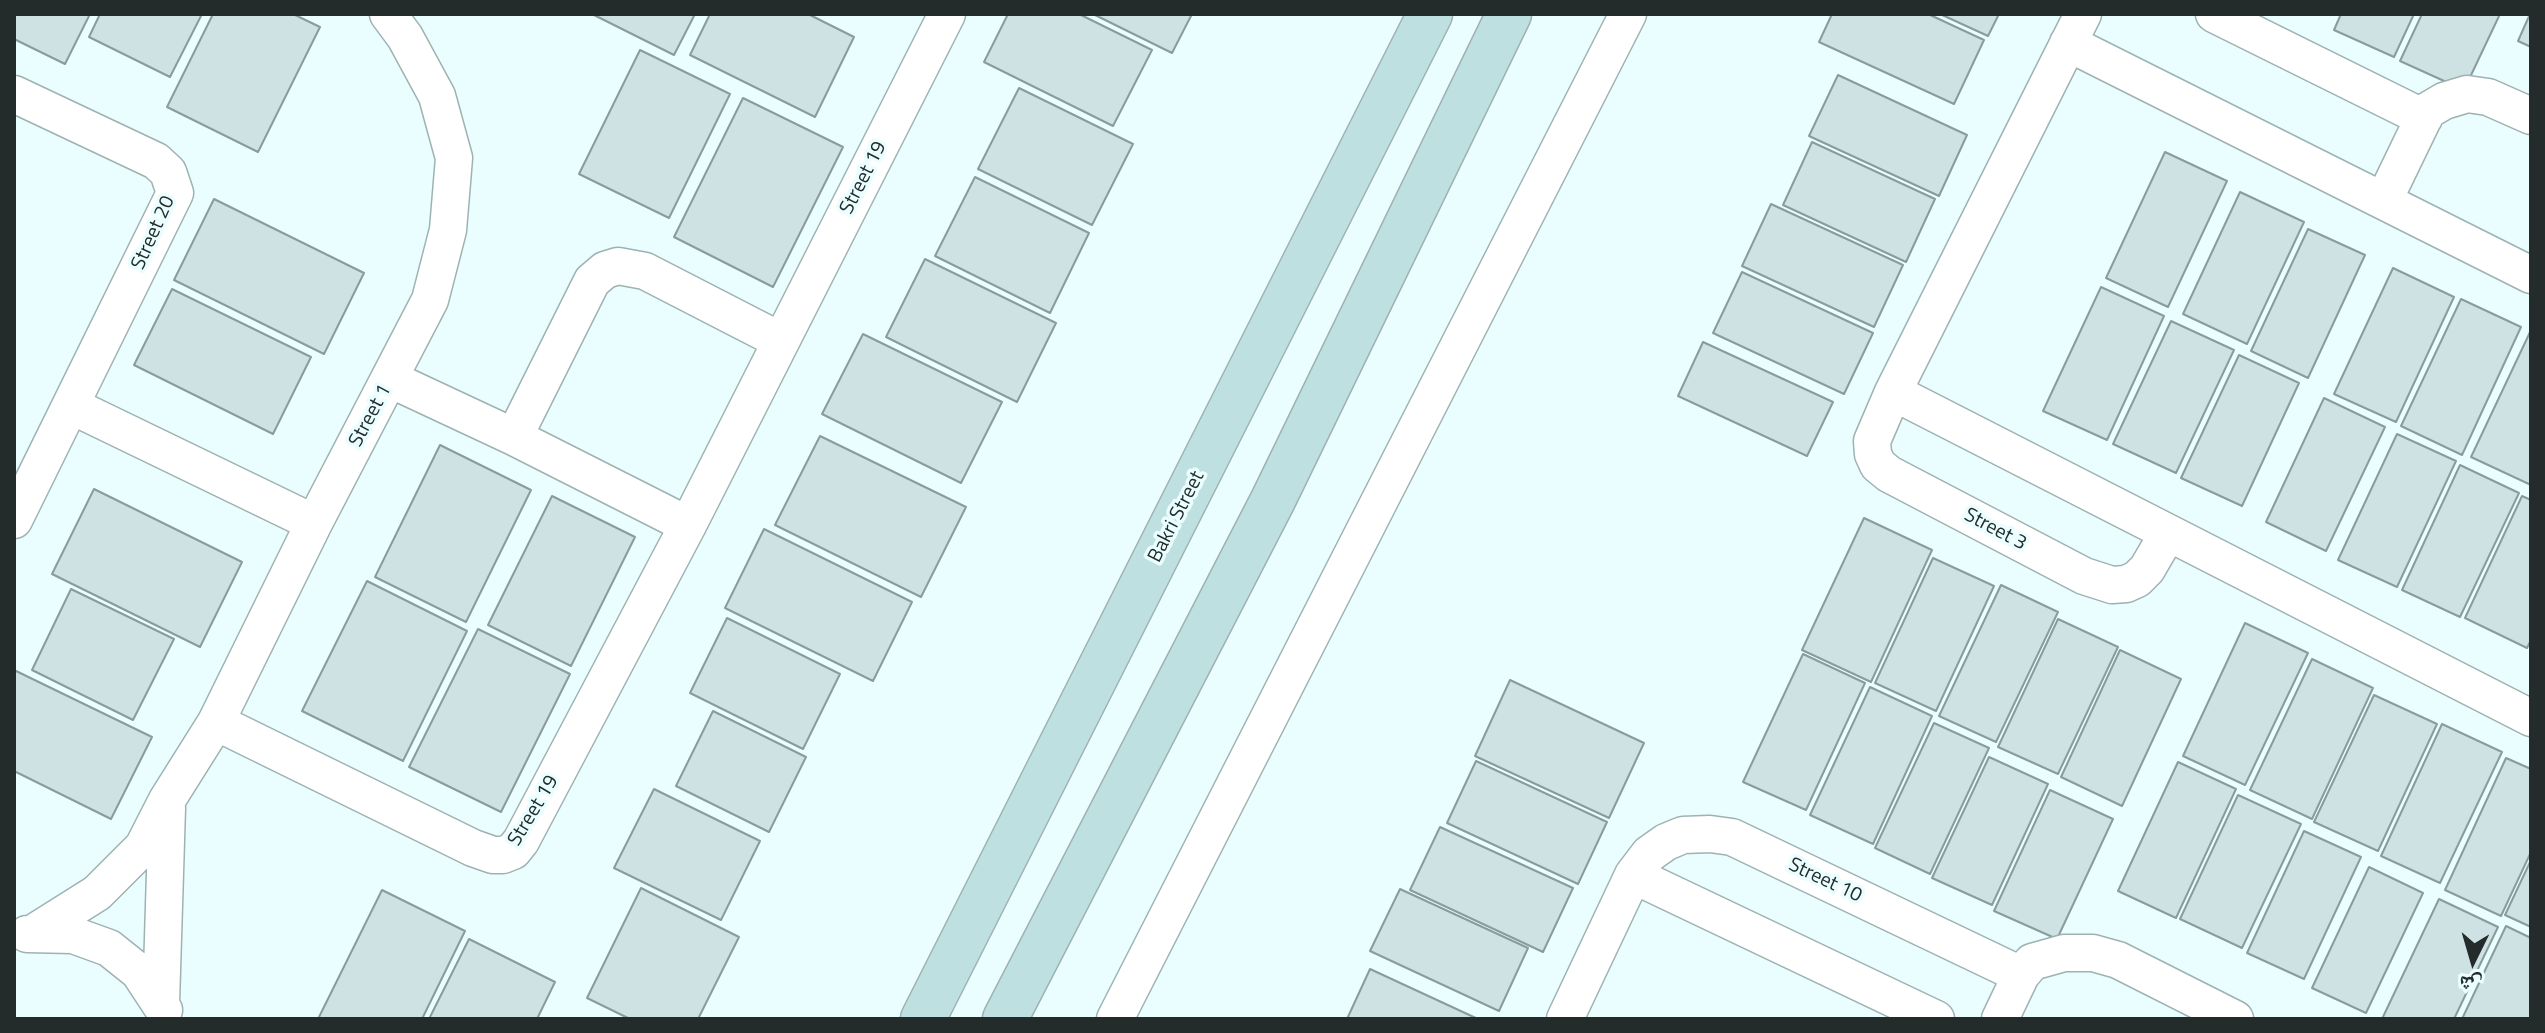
<!DOCTYPE html>
<html>
<head>
<meta charset="utf-8">
<style>
  body { margin:0 }
  #map { position:relative; width:2545px; height:1033px; overflow:hidden; background:#eafeff; font-family:"Titillium Web","Noto Naskh Arabic",sans-serif }
  canvas { display:block }
  .frame { position:absolute; inset:0; border:16px solid #232b2b; pointer-events:none }
  .north { position:absolute; left:2433px; top:921px; width:80px; height:80px; -webkit-text-stroke:6px #eafeff; paint-order:stroke; rotate:185deg; font-size:22px; font-weight:700; line-height:32px; text-align:center; color:#232b2b }
  .north::after { content:''; display:block; margin:auto; width:28px; height:36px; background:#232b2b; clip-path:polygon(50% 0,100% 100%,50% 72%,0 100%) }
</style>
</head>
<body>
<div id="map">
<canvas width="2545" height="1033"></canvas>
<div class="frame"></div>
<div class="north">ش</div>
</div>
<script>
const g = document.querySelector('canvas').getContext('2d');
g.lineJoin = 'round';
function fillPath(path, color) { g.fillStyle = color; g.fill(path, 'evenodd'); }
const poly = rows => new Path2D(rows.map(r => 'M' + r).join(''));
function strokePath(path, color, width, dash) { g.strokeStyle = color; g.lineWidth = width; g.lineCap = dash ? 'butt' : 'round'; g.setLineDash(dash || []); g.stroke(path); }
function drawText(font, color, halo, rows, align = 'center') {
  g.font = font + ' "Titillium Web",sans-serif'; g.lineWidth = 7; g.setLineDash([]); g.textBaseline = 'middle'; g.strokeStyle = halo; g.fillStyle = color; for (const [text, x, y, turn = 0] of rows) {
    g.save(); g.translate(x, y); g.rotate((+turn || 0) * Math.PI / 180); g.textAlign = isNaN(turn) ? turn : align; if (halo) g.strokeText(text, 0, 0); g.fillText(text, 0, 0); g.restore();
  }
}
const building = poly([
  [14,14,90,14,65,64,14,39,14,14],
  [100,14,202,14,170,77,89,37,100,14],
  [213,14,293,14,320,27,258,152,167,107,213,14],
  [592,14,695,14,674,55,592,14],
  [710,14,808,14,854,37,815,117,690,55,710,14],
  [1008,14,1079,14,1152,50,1113,126,984,62,1008,14],
  [1093,14,1192,14,1172,53,1093,14],
  [1832,14,1928,14,1984,40,1954,104,1819,42,1832,14],
  [1940,14,1999,14,1988,36,1940,14],
  [2341,14,2414,14,2394,57,2334,30,2341,14],
  [2422,14,2500,14,2464,90,2400,61,2422,14],
  [2530,14,2531,14,2531,47,2518,41,2530,14],
  [640,50,730,94,669,218,579,174,640,50],
  [1838,75,1967,135,1939,196,1809,136,1838,75],
  [1019,88,1133,144,1092,225,978,169,1019,88],
  [743,98,843,147,773,287,674,237,743,98],
  [1812,142,1935,199,1906,262,1783,205,1812,142],
  [2165,152,2227,181,2168,307,2106,278,2165,152],
  [975,177,1089,233,1050,313,935,256,975,177],
  [2240,192,2304,222,2247,344,2183,314,2240,192],
  [214,199,364,273,324,354,174,280,214,199],
  [1771,204,1903,265,1874,327,1742,266,1771,204],
  [2308,229,2365,255,2308,378,2251,351,2308,229],
  [925,259,1056,323,1017,402,886,337,925,259],
  [2393,268,2454,297,2396,422,2334,394,2393,268],
  [1742,272,1873,333,1844,394,1713,333,1742,272],
  [2101,287,2164,316,2107,440,2043,411,2101,287],
  [172,289,311,357,273,434,134,365,172,289],
  [2461,299,2521,327,2462,455,2401,426,2461,299],
  [2171,321,2234,350,2176,473,2113,444,2171,321],
  [2531,330,2531,485,2471,457,2531,330],
  [863,334,1002,402,961,483,822,414,863,334],
  [1703,342,1833,402,1807,456,1678,396,1703,342],
  [2239,355,2299,383,2242,506,2181,478,2239,355],
  [2324,398,2385,427,2326,551,2266,522,2324,398],
  [2397,434,2456,461,2397,587,2338,560,2397,434],
  [820,436,966,507,921,597,775,525,820,436],
  [440,445,531,490,466,622,375,577,440,445],
  [2460,465,2519,493,2460,617,2402,590,2460,465],
  [94,489,242,562,200,647,52,574,94,489],
  [552,496,635,537,571,666,488,625,552,496],
  [2522,496,2531,500,2531,640,2527,648,2465,618,2522,496],
  [1864,518,1932,550,1871,682,1802,650,1864,518],
  [764,529,912,602,873,681,725,608,764,529],
  [1933,558,1994,586,1936,711,1875,683,1933,558],
  [367,581,467,631,403,761,302,711,367,581],
  [2001,585,2058,612,1996,742,1939,716,2001,585],
  [71,589,174,639,133,720,32,670,71,589],
  [727,618,840,674,803,749,690,693,727,618],
  [2058,619,2118,647,2058,774,1998,747,2058,619],
  [2245,623,2308,653,2245,785,2183,756,2245,623],
  [478,629,570,674,501,812,409,767,478,629],
  [2120,650,2181,679,2122,806,2061,777,2120,650],
  [1803,654,1865,683,1806,810,1743,782,1803,654],
  [2312,659,2373,688,2312,819,2250,790,2312,659],
  [14,670,152,737,111,819,14,771,14,670],
  [1510,680,1644,743,1609,818,1475,756,1510,680],
  [1870,687,1932,716,1873,844,1810,815,1870,687],
  [2374,695,2437,724,2378,851,2314,822,2374,695],
  [713,711,806,757,769,832,676,786,713,711],
  [1934,723,1989,748,1930,874,1875,848,1934,723],
  [2442,724,2502,752,2440,883,2381,856,2442,724],
  [1989,757,2048,784,1992,905,1932,878,1989,757],
  [2506,758,2531,769,2531,852,2501,916,2445,890,2506,758],
  [1476,761,1607,822,1578,884,1447,823,1476,761],
  [2178,762,2236,789,2176,918,2118,891,2178,762],
  [654,789,760,841,721,920,614,868,654,789],
  [2050,790,2113,819,2057,939,1994,911,2050,790],
  [2238,795,2301,824,2242,948,2180,919,2238,795],
  [1440,827,1573,888,1543,952,1410,890,1440,827],
  [2304,831,2361,857,2304,979,2247,953,2304,831],
  [2531,860,2531,927,2505,915,2531,860],
  [2369,867,2423,893,2366,1013,2312,988,2369,867],
  [641,888,739,937,698,1019,630,1019,587,998,641,888],
  [1400,889,1528,948,1499,1011,1370,951,1400,889],
  [382,890,465,931,422,1019,318,1019,382,890],
  [2439,899,2498,927,2454,1019,2382,1019,2439,899],
  [2506,926,2531,938,2531,1019,2462,1019,2506,926],
  [469,939,555,982,537,1019,429,1019,469,939],
  [1370,969,1478,1019,1347,1019,1370,969]
]);
fillPath(building, '#cee2e3');
strokePath(building, '#899b9c', 2);
const minor = poly([
  [2083,14,1893,392,1872,441,1873,454,1878,465,1889,474,2084,576,2112,585,2126,584,2137,579,2147,569,2168,533],
  [2214,14,2424,118],
  [2068,43,2531,275],
  [14,94,156,161,168,172,175,193,14,520],
  [2384,200,2427,111,2444,101,2467,94,2488,97,2531,116],
  [390,379,514,437,688,525],
  [1893,392,2531,718],
  [72,406,314,523],
  [514,437,592,281,605,270,618,266,645,271,781,341],
  [216,722,473,848,493,855,503,855,513,851,521,841,688,525,947,14],
  [1633,875,1936,1019],
  [35,932,97,893,143,847,167,800,216,722,314,523,430,300,448,230,454,158,437,96,405,37,388,14],
  [27,934,73,935,109,948,139,972,164,1010],
  [161,1003,167,808],
  [1115,1019,1628,14],
  [1565,1019,1633,875,1649,854,1666,842,1683,835,1710,834,1732,837,2021,975],
  [2000,1019,2021,975,2032,962,2064,953,2093,953,2118,960,2235,1019]
]);
const secondary = poly([
  [923,1019,1430,14],
  [1005,1019,1273,500,1509,14]
]);
strokePath(minor, '#9eb2b2', 39);
strokePath(secondary, '#9eb2b2', 47);
strokePath(minor, '#fff', 36);
strokePath(secondary, '#bfe0e1', 44);
drawText('20px', '#232b2b', '#eafeff', [
  ["Street 19",864,178,-63],
  ["Street 20",154,233,-66],
  ["Street 1",371,416,-62],
  ["Bakri Street",1177,517,-63],
  ["Street 3",1995,530,28],
  ["Street 19",534,811,-59],
  ["Street 10",1825,881,25]
]);
</script>
</body>
</html>
